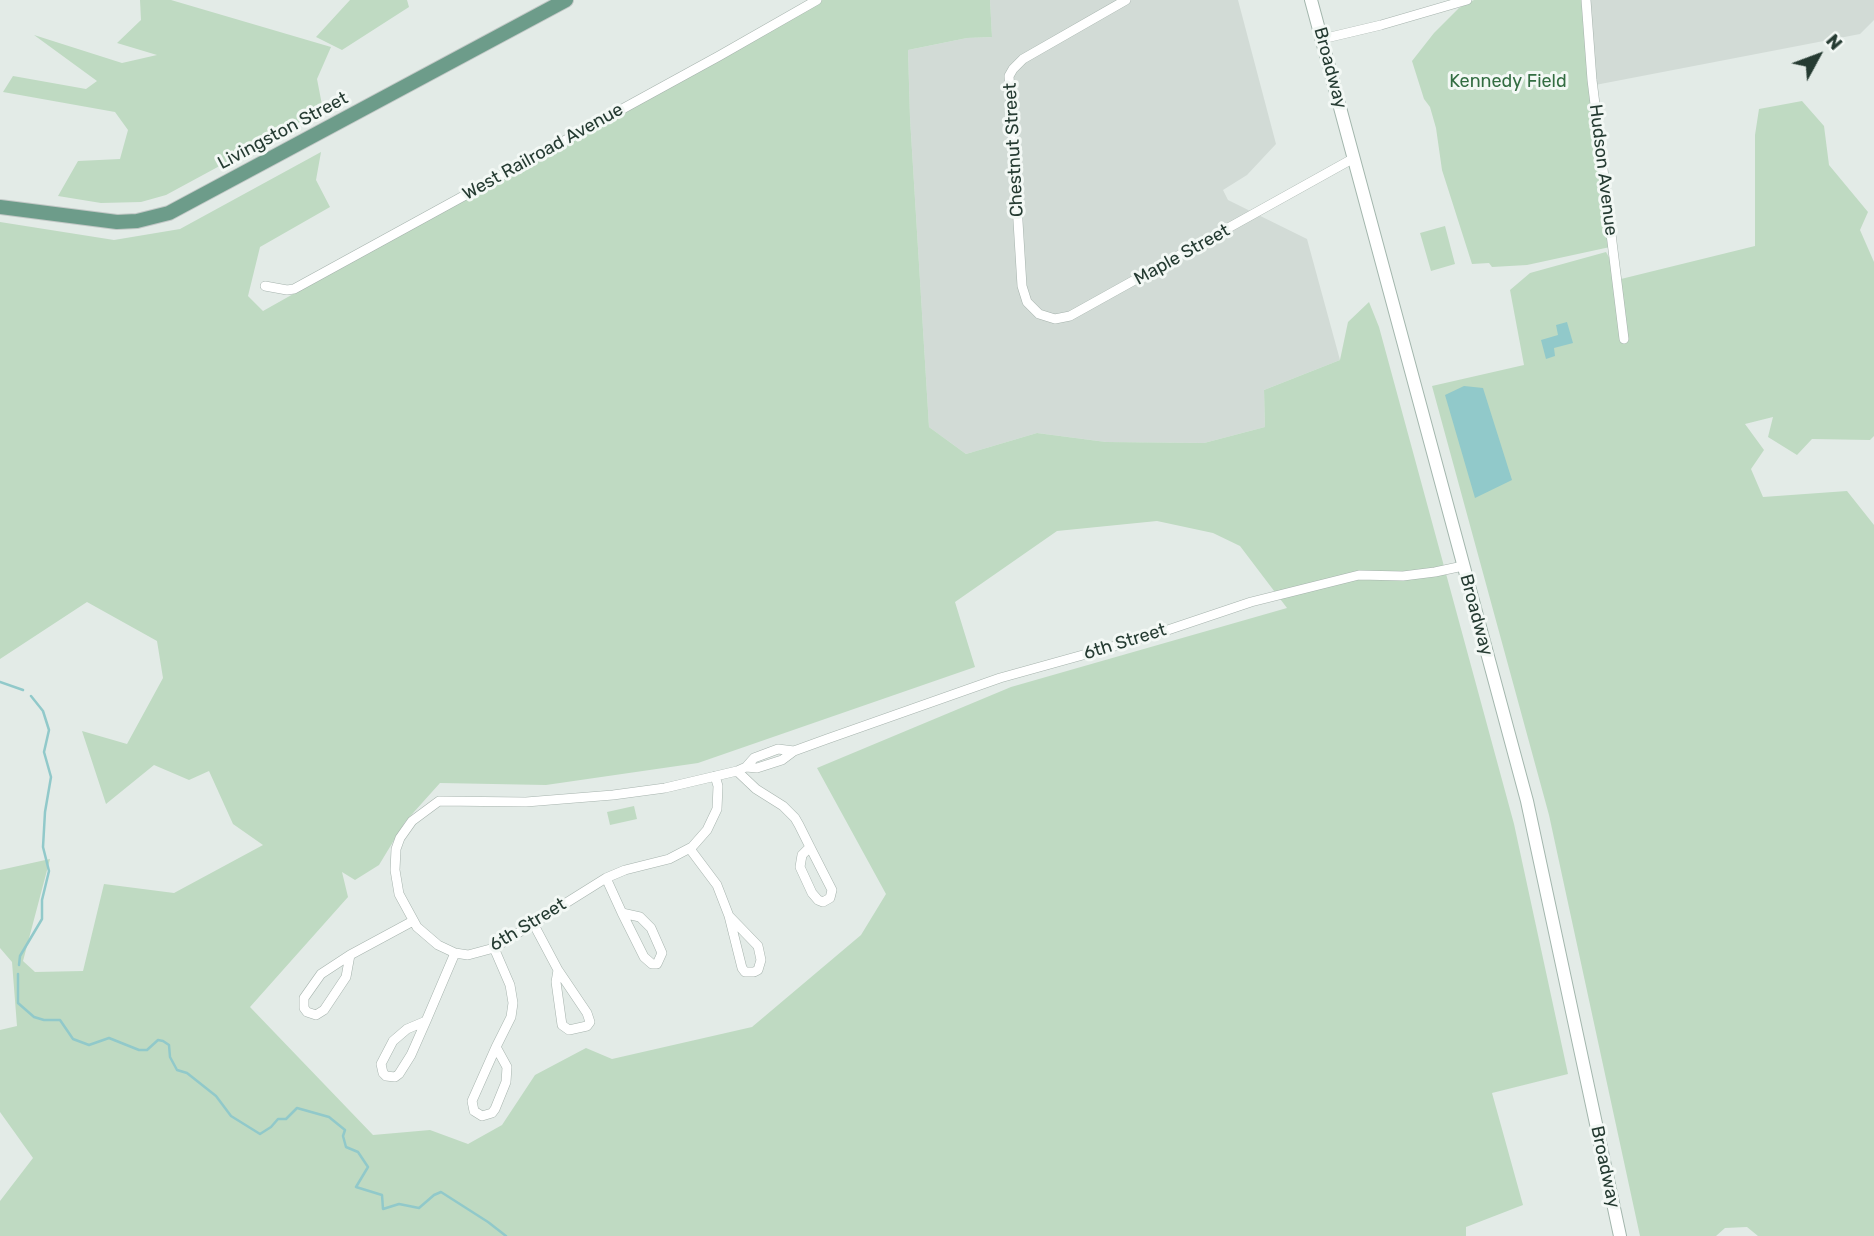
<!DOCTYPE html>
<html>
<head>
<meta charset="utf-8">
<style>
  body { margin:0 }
  #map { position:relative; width:1874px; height:1236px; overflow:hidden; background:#e3ebe7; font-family:Rubik,sans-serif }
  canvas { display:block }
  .north { position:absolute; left:1783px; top:21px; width:70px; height:70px; -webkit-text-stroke:5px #f3f8f5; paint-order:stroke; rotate:49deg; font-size:19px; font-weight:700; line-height:28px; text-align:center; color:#253b32 }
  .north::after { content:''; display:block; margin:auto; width:24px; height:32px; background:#253b32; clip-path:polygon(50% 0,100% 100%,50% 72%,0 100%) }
</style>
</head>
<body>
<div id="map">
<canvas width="1874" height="1236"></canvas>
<div class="north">N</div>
</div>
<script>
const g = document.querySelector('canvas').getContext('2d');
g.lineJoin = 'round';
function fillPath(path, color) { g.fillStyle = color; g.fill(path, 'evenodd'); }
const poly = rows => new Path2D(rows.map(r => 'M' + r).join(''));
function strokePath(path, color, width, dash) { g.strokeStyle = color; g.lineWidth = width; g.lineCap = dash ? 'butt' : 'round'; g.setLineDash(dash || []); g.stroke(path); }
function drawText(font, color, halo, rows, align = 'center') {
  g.font = font + ' Rubik,sans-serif'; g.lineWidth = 6; g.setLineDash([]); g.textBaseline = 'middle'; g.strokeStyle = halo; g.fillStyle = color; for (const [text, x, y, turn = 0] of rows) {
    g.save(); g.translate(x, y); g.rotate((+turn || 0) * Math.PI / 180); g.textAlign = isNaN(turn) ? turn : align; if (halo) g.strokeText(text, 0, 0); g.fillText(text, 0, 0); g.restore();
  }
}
fillPath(poly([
  [990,0,1238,0,1276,144,1247,175,1223,190,1228,200,1307,239,1340,360,1264,390,1265,427,1204,443,1106,442,1037,433,966,454,929,427,910,118,908,50,967,38,992,37],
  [1581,0,1874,0,1874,20,1860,34,1590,86]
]), '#d2dbd6');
fillPath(poly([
  [140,0,171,0,331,47,317,79,323,110,166,195,141,202,101,203,58,196,78,161,120,159,128,130,115,112,3,92,13,76,86,89,97,81,34,35,122,63,157,55,117,43,141,20],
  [350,0,407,0,409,7,342,50,316,37],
  [816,0,990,0,992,37,967,38,908,50,910,118,929,427,966,454,1037,433,1106,442,1204,443,1265,427,1264,390,1340,360,1348,322,1369,302,1379,327,1514,824,1568,1074,1492,1093,1523,1205,1466,1227,1466,1236,0,1236,0,1201,33,1158,0,1112,0,1030,17,1026,12,962,0,948,0,870,50,859,23,961,35,972,83,971,104,884,174,893,263,845,233,824,209,771,189,780,154,765,106,804,82,731,127,744,163,678,157,641,87,602,0,659,0,222,114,240,180,229,321,152,316,180,330,207,260,247,248,296,263,311],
  [1157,521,1213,533,1240,546,1287,608,1011,687,817,768,886,894,861,935,752,1027,612,1059,586,1048,535,1075,502,1125,468,1144,430,1130,373,1135,250,1007,348,897,342,872,355,880,379,865,405,822,440,783,546,785,698,763,975,667,955,602,1057,531],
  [1474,0,1581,0,1610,247,1527,265,1492,267,1489,263,1472,264,1442,170,1436,128,1430,107,1424,99,1412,61,1434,33,1459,8],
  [1802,101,1824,126,1829,165,1868,212,1860,230,1874,262,1874,436,1870,440,1812,439,1797,455,1768,437,1773,417,1745,424,1764,450,1751,469,1763,497,1847,491,1874,525,1874,1236,1758,1236,1747,1227,1725,1228,1716,1236,1640,1236,1549,815,1432,386,1524,365,1510,290,1530,273,1606,252,1621,279,1755,246,1755,135,1759,109],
  [1445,226,1455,264,1431,271,1420,233],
  [634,806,637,819,610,825,607,812]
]), '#bfdac2');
fillPath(poly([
  [1567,322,1573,343,1554,348,1555,356,1546,359,1541,340,1558,335,1556,325],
  [1464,386,1483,388,1512,480,1475,498,1445,395]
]), '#91c9ca');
strokePath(poly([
  [0,682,23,690],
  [19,965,20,956,42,919,42,900,49,871,43,847,45,812,51,777,44,752,49,730,43,711,31,696],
  [18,974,18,1003,34,1017,44,1020,60,1020,73,1039,89,1045,109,1038,139,1050,147,1050,158,1040,163,1041,169,1045,170,1057,177,1070,187,1073,216,1096,231,1116,260,1134,271,1127,278,1119,286,1119,297,1108,329,1117,345,1130,343,1136,346,1147,358,1152,368,1167,356,1187,382,1195,383,1209,399,1204,419,1208,434,1195,441,1192,488,1222,506,1236]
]), '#91c9ca', 2.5);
const street = poly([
  [1126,0,1023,59,1013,69,1009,76,1022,286,1027,302,1039,314,1055,319,1070,316,1354,158],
  [1586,0,1592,80,1624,339],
  [1322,39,1381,25,1467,0],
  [265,286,287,290,294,289,719,56,817,0],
  [746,767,757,768,782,760,794,751,827,739,1000,678,1144,638,1251,602,1359,575,1403,576,1435,572,1463,566],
  [737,771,756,789,783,806,795,818,799,825,810,847,832,890,830,898,823,902,818,900,812,893,800,867,802,855,810,847],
  [715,776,718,786,717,809,707,830,692,847,669,859,625,870,606,878,494,948,468,955,455,953,438,945,417,927,399,894,395,870,396,849,400,838,412,821,439,801,526,802,613,795,665,788,737,771,746,767,754,758,778,749,794,751],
  [690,849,717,885,729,916],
  [606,878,622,913],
  [622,913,640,917,651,928,662,953,657,964,652,964,644,957,622,913],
  [729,916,758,946,761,960,758,970,754,972,745,972,742,968,729,916],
  [533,923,558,970],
  [494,948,510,985,513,1003,511,1017,496,1047],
  [350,955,346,977,324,1010,316,1015,307,1012,304,1008,304,998,321,974,350,955],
  [350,955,413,921],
  [558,970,587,1013,590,1022,587,1026,569,1030,562,1025,556,982,558,970],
  [426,1021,411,1055,399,1074,395,1077,386,1076,383,1073,381,1064,393,1041,407,1029,426,1021],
  [426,1021,455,953],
  [496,1047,507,1067,506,1082,495,1109,492,1113,482,1116,474,1111,472,1101,496,1047]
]);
const secondary = poly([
  [1311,0,1527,801,1620,1236]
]);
const primary = poly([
  [0,207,117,222,137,221,169,213,566,0]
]);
strokePath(street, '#a6b3ad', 10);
strokePath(secondary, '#a3b6ad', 14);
strokePath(primary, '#c2c8c6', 16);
strokePath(street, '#fff', 9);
strokePath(secondary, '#fff', 12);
strokePath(primary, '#6d9c8a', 14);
drawText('18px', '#253b32', '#f3f8f5', [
  ["Broadway",1330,68,75],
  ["Livingston Street",283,131,-28],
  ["Chestnut Street",1014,150,-93],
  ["West Railroad Avenue",543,152,-29],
  ["Hudson Avenue",1603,170,83],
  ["Maple Street",1182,255,-29],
  ["Broadway",1476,615,75],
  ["6th Street",1125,642,-17],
  ["6th Street",528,925,-31],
  ["Broadway",1605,1167,78]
]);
drawText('18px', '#336d42', '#f3f8f5', [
  ["Kennedy Field",1508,82]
]);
</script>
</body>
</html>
